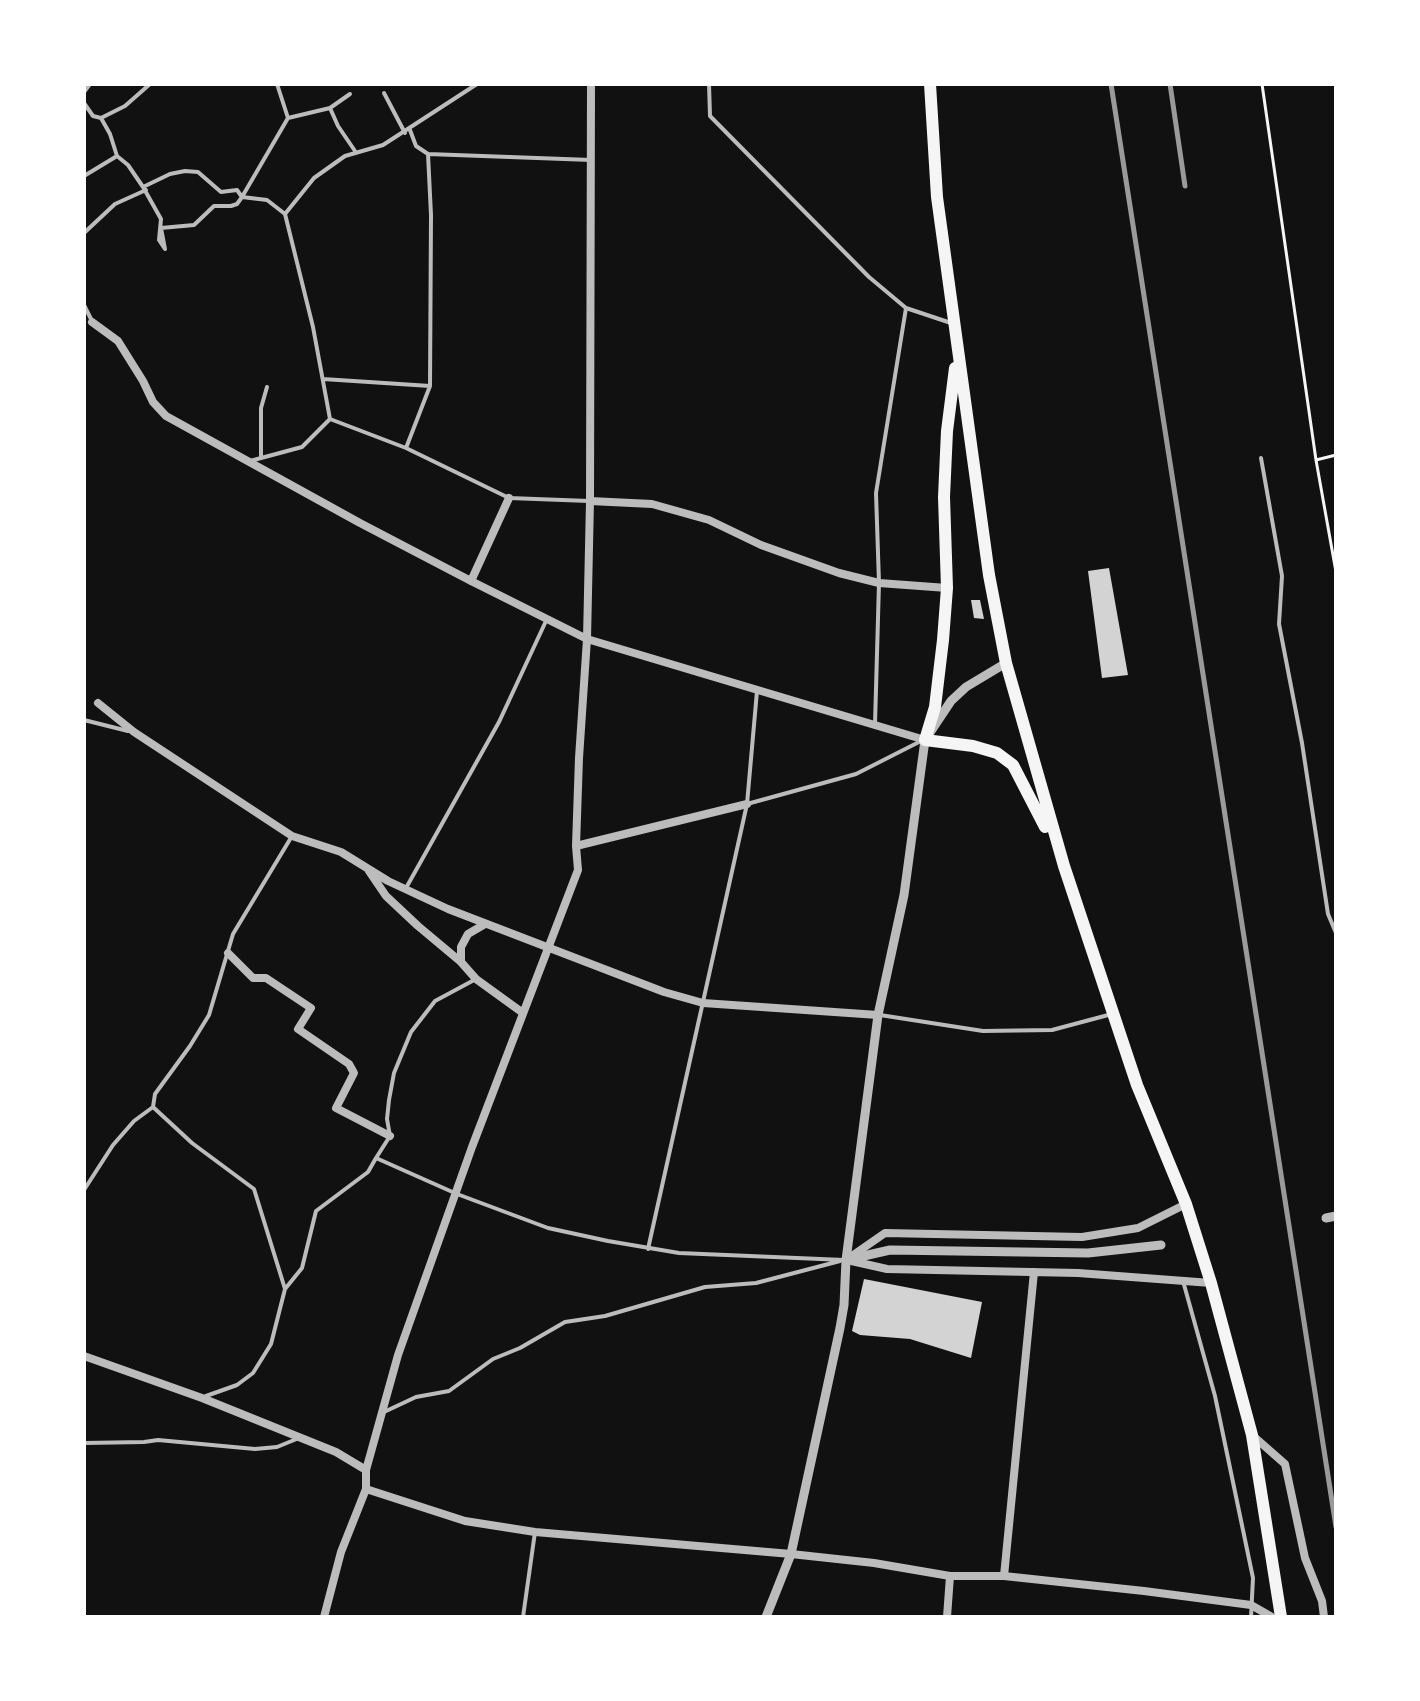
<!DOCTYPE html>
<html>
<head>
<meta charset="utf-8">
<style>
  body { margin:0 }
  #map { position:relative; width:1420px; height:1701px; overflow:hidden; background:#111; font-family:Spectral,serif }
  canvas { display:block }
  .frame { position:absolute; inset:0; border:86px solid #fff; pointer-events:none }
</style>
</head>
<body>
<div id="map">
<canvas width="1420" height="1701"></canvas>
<div class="frame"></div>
</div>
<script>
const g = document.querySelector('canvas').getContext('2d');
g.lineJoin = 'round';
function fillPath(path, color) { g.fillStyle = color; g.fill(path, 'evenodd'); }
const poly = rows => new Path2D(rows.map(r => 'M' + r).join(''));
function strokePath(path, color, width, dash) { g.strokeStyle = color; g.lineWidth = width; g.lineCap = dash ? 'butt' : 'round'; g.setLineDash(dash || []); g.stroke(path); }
fillPath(poly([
  [1109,568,1128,675,1102,678,1088,571],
  [971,600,980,600,984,619,974,618],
  [864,1279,982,1302,971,1358,910,1339,860,1335,852,1331]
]), '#d3d3d3');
strokePath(poly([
  [1262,84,1316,460,1336,572],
  [1316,460,1336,455]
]), '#f5f5f5', 3);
strokePath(poly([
  [277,84,288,118,242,197,267,200,285,214,314,178,345,156,383,145,477,84],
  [709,84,710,116,869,277,906,308,951,323],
  [84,92,90,84],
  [384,93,405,133],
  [84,103,93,116,101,118],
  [330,108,350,94],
  [288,118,330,108,338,126,355,151],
  [410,130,416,146,428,154],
  [84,176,117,156],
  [143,187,161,219,159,240,165,249,161,228,194,225,214,206,231,206,237,204,242,197,237,190,221,192,198,172,185,171,170,174,143,187,128,165,117,156,110,134,101,118,125,106,150,84],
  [285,214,313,327,330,419,406,448,509,498,589,501],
  [84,233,115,204,146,190],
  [84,305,92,321],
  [323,379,430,386],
  [406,448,430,386,431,215,428,154,591,160],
  [261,458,261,408,267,387],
  [1261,458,1282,576,1279,624,1302,743,1328,914,1336,933],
  [250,461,302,447,330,419],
  [84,720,128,731],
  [875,724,879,583,876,493,906,308],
  [747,804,856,774,921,741],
  [406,888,499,722,546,621],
  [880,1015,983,1031,1052,1030,1112,1014],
  [153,1107,192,1143,254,1189,285,1289],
  [376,1158,390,1136,387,1119,389,1100,394,1073,411,1032,435,1001,476,979],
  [84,1190,113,1145,134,1121,153,1107,155,1094,190,1046,209,1015,233,934,292,836],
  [648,1249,747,804,757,691],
  [1183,1281,1215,1396,1253,1578,1251,1617],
  [206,1396,237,1385,253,1373,271,1344,285,1289,302,1268,316,1211,368,1172,376,1158,457,1194,548,1228,608,1241,679,1253,844,1260],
  [384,1412,416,1397,449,1391,493,1359,520,1348,565,1322,605,1316,705,1287,756,1283,840,1261],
  [84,1443,144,1442,158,1440,255,1449,277,1447,299,1438],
  [523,1617,535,1532]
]), '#bcbcbc', 4);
strokePath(poly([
  [92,322,118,341,143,381,153,402,166,416,360,523,471,581,587,639,925,740],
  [590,501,652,504,709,520,761,545,839,573,879,583,947,588],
  [471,581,509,498],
  [98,703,134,732,292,836,341,852,388,881,448,909,664,992,703,1003,878,1015],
  [576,846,747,804],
  [369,871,386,896,418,926,461,962,476,979,523,1013],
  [228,953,253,978,266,978,311,1008,298,1029,349,1064,354,1073,336,1108,390,1136],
  [461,962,461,947,468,934,485,924],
  [849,1258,885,1233,1082,1237,1138,1228,1186,1204],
  [847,1260,887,1269,1078,1273,1211,1283],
  [84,1356,202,1398,336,1452,366,1470],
  [1252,1435,1285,1464,1305,1558,1322,1601,1324,1617],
  [366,1489,465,1521,535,1532,791,1554,874,1563,950,1576,1004,1576,1144,1591,1251,1605,1272,1617],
  [1004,1576,1034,1272],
  [324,1617,341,1552,366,1489,366,1470,398,1355,472,1147,578,870,576,846,579,758,587,639,590,501,591,84],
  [947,1617,950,1576]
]), '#bcbcbc', 8);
strokePath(poly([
  [1326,1218,1336,1216],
  [846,1260,890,1250,1088,1253,1161,1245],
  [766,1617,791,1554,840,1328,844,1305,846,1260,878,1015,904,895,925,740,951,701,966,687,1006,663]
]), '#bcbcbc', 9);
strokePath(poly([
  [930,84,937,197,989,575,1006,663,1064,866,1137,1085,1186,1204,1211,1283,1252,1435,1281,1617],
  [955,368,947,431,944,497,947,588,943,640,935,707,925,740,973,746,997,753,1013,765,1045,827]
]), '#f5f5f5', 12);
strokePath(poly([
  [1111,84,1336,1527],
  [1170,84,1185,186]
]), '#9a9a9a', 5);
</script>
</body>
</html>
